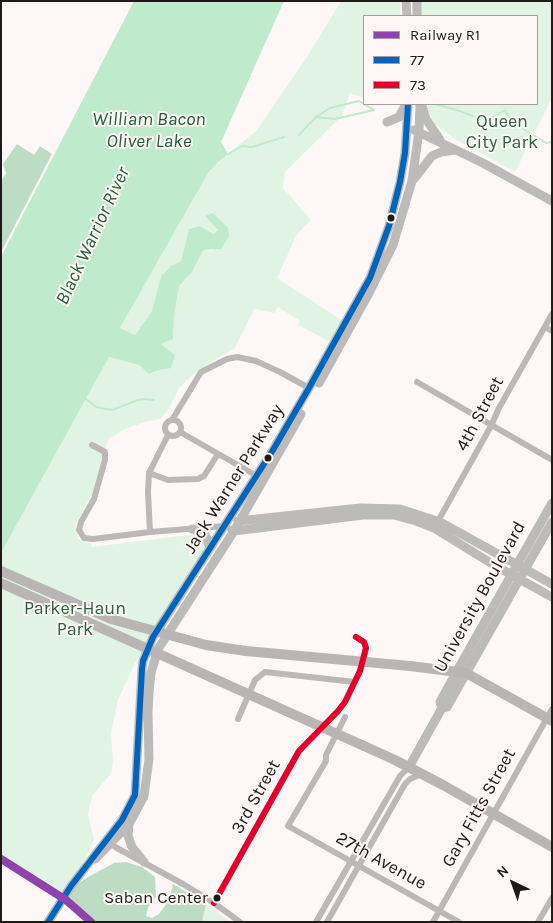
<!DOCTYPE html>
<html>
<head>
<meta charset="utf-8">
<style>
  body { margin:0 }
  #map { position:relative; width:553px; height:923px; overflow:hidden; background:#fdf8f7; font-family:Karla,sans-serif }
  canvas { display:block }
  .frame { position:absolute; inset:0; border:2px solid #1f1a1a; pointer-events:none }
  .legend { position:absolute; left:363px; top:15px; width:175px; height:90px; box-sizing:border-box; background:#fff6f5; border:1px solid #a59e9d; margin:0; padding:6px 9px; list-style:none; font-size:15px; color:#1f1a1a }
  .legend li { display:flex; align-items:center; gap:10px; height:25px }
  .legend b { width:25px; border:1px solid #a59e9d }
  .north { position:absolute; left:488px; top:858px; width:50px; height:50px; -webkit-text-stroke:4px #fff6f5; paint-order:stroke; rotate:318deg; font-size:14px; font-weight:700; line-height:20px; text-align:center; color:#1f1a1a }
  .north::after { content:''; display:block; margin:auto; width:18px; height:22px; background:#1f1a1a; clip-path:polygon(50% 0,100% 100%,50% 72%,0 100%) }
</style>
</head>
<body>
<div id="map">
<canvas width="553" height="923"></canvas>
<div class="frame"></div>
<ul class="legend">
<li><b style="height:6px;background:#8e44ad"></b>Railway R1</li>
<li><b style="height:6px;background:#0065bd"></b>77</li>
<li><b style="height:6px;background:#e4002b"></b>73</li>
</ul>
<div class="north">N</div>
</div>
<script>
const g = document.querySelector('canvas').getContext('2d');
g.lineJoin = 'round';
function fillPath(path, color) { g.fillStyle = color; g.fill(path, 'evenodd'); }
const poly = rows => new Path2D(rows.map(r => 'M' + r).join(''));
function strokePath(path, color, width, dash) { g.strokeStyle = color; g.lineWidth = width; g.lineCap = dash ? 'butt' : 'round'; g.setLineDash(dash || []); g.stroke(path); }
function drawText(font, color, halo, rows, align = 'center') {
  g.font = font + ' Karla,sans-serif'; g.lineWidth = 4; g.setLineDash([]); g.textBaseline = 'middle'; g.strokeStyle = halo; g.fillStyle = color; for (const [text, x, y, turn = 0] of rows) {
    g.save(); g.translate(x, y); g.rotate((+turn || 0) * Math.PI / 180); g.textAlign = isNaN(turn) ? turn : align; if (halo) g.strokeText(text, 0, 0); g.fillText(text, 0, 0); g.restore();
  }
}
fillPath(poly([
  [341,1,400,1,400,16,364,16,364,98,350,93,342,116,285,172,283,188,311,220,297,234,277,278,348,324,336,345,298,325,300,321,278,307,274,313,254,309,235,348,197,371,179,388,169,409,160,419,145,422,125,429,108,439,94,490,75,526,78,538,83,541,91,543,92,547,196,534,202,536,207,545,135,663,118,700,111,732,113,763,111,774,92,796,88,814,94,839,86,858,62,892,1,855,1,553,109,357,139,365,149,374,159,370,161,344,173,338,174,316,179,286,192,272,203,250,212,251,229,236,213,213,205,216,219,230,214,234,200,226,189,229,181,261,171,266,161,276,152,311,135,335,120,328,208,173,218,162,256,131,307,57],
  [417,1,552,1,552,98,515,172,453,138,435,124,424,104,537,104,537,16,417,16],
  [206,904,217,912,231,922,202,922]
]), '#e1f4e4');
fillPath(poly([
  [17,144,34,155,40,146,52,154,1,252,1,181,6,173,3,164],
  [126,862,142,867,155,877,156,897,148,908,146,916,152,918,159,914,169,900,173,884,206,904,202,922,95,922,68,897,73,887,88,877,114,863]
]), '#bddcc4');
fillPath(poly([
  [134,1,284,1,221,142,228,154,218,162,208,173,120,328,135,335,152,311,161,276,171,266,181,261,189,229,200,226,214,234,218,230,205,216,213,213,228,228,229,236,221,249,203,250,192,272,179,286,174,316,173,339,161,344,175,355,171,368,159,370,149,374,139,365,109,357,1,553,1,257]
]), '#bfeacb');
strokePath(poly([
  [435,104,460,111,473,116,491,118,505,110,509,117,520,127,546,143,552,142],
  [316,117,335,119,374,110],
  [299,135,316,117,330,108,359,101,374,110],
  [228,154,242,146,252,147,284,137],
  [86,399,96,407,112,410,135,401,143,399,154,400]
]), '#bfeacb', 2);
strokePath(poly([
  [545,327,552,331],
  [417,382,552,460],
  '165 428a8 8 0 1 1 16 0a8 8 0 1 1-16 0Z',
  [172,420,201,372,227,359,237,357,256,361,280,372,309,388],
  [180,432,257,476],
  [92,445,105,452,105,460,94,499,81,522,79,530,84,538,93,539,150,532,224,526],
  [149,473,168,480,198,479,204,476,218,454],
  [437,523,491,426,499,408,552,314],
  [150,532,148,492,149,473,168,435],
  [345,717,326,755,326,761,288,826,459,922],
  [238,719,255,680,265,672,355,682],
  [106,841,117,848,183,884,214,903,240,922],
  [214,903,299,751,338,711,345,702,360,671,366,648,364,642,356,637],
  [316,922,400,776,409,767],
  [327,922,405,784,410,779,422,774],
  [433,922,552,709],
  [538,922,552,898]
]), '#bbb8b7', 6);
strokePath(poly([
  [406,1,407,16],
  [417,1,417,16],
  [422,106,426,119,440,140],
  [387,122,399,117,406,104],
  [414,130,481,162,552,201],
  [414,179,432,156,441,152,455,150],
  [319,383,369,293,393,245,412,181,419,131,420,104],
  [238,521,360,508,400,509,440,522,552,584],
  [192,529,204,533,207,539,210,548],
  [232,530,234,531,363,515,394,515,416,521,434,528,494,565,552,597],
  [442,708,447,707,552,522],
  [409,767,442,708,440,702,457,671,552,503],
  [129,824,128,836,132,847,144,862],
  [95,859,129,824,144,796,149,759,148,713,149,692,151,673,158,649,234,531,301,414],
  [48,922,71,886,122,820,135,795,142,669,143,661,153,637,273,450,309,388,370,278,389,226,400,182,405,153,408,104]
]), '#bdbaba', 9);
strokePath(poly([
  [410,666,466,673,552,721],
  [364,746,395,760,443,785,552,847]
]), '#b9b5b5', 10);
strokePath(poly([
  [1,571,111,619,206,645,246,651,410,666],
  [1,583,364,746]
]), '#b9b5b5', 10);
strokePath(poly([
  [48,922,71,886,122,820,135,795,142,669,143,661,153,637,273,450,309,388,370,278,389,226,400,182,405,153,408,104]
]), '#0065bd', 6);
strokePath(poly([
  [214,903,299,751,338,711,345,702,360,671,366,648,364,642,356,637]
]), '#e4002b', 6);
strokePath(poly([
  [1,859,66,900,91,922]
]), '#8e44ad', 8);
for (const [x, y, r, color] of [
  [391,218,4.5,"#1f1a1a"],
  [268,458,4.5,"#1f1a1a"],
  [217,898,4.5,"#1f1a1a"]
]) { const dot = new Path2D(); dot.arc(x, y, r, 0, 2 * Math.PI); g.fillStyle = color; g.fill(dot); strokePath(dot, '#fff6f5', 2); }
drawText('17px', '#1f1a1a', '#fff6f5', [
  ["Saban Center",208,898]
], 'right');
drawText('18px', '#22653d', '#fff6f5', [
  ["Queen",502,122],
  ["City Park",502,143],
  ["Parker-Haun",75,609],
  ["Park",75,630]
]);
drawText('18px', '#1f1a1a', '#fff6f5', [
  ["4th Street",480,414,-62],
  ["Jack Warner Parkway",234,479,-58],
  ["University Boulevard",480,597,-61],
  ["3rd Street",256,797,-61],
  ["Gary Fitts Street",479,808,-61],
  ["27th Avenue",381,861,29]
]);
drawText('italic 19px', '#1d6139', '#fff6f5', [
  ["William Bacon",149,120],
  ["Oliver Lake",149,142],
  ["Black Warrior River",93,236,-65]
]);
</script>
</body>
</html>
